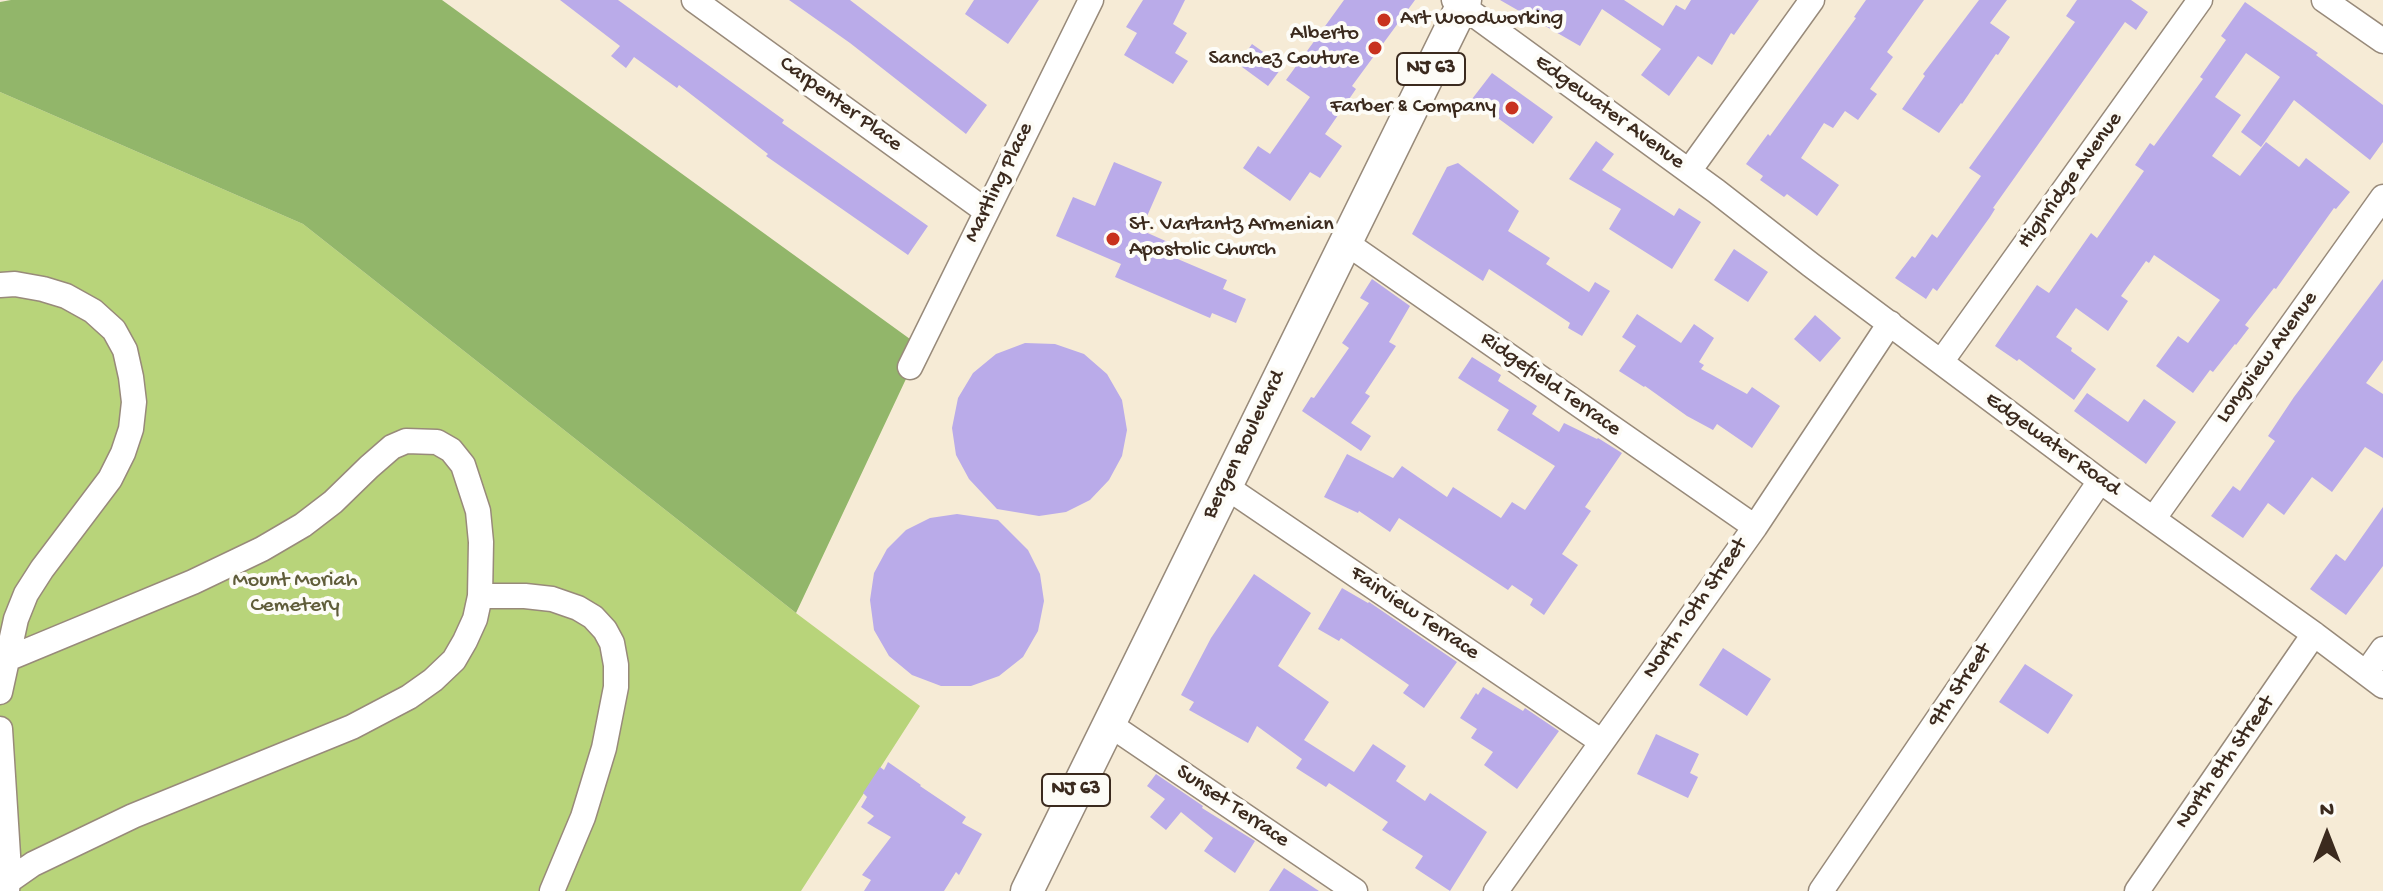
<!DOCTYPE html>
<html>
<head>
<meta charset="utf-8">
<style>
  body { margin:0 }
  #map { position:relative; width:2383px; height:891px; overflow:hidden; background:#f6ebd6; font-family:"Gochi Hand",sans-serif }
  canvas { display:block }
  .north { position:absolute; left:2287px; top:795px; width:80px; height:80px; -webkit-text-stroke:6px #fdfcf7; paint-order:stroke; rotate:0deg; font-size:22px; font-weight:700; line-height:32px; text-align:center; color:#3b2a1e }
  .north::after { content:''; display:block; margin:auto; width:28px; height:36px; background:#3b2a1e; clip-path:polygon(50% 0,100% 100%,50% 72%,0 100%) }
</style>
</head>
<body>
<div id="map">
<canvas width="2383" height="891"></canvas>
<div class="north">N</div>
</div>
<script>
const g = document.querySelector('canvas').getContext('2d');
g.lineJoin = 'round';
function fillPath(path, color) { g.fillStyle = color; g.fill(path, 'evenodd'); }
const poly = rows => new Path2D(rows.map(r => 'M' + r).join(''));
function strokePath(path, color, width, dash) { g.strokeStyle = color; g.lineWidth = width; g.lineCap = dash ? 'butt' : 'round'; g.setLineDash(dash || []); g.stroke(path); }
function drawText(font, color, halo, rows, align = 'center') {
  g.font = font + ' "Gochi Hand",sans-serif'; g.lineWidth = 8; g.setLineDash([]); g.textBaseline = 'middle'; g.strokeStyle = halo; g.fillStyle = color; for (const [text, x, y, turn = 0] of rows) {
    g.save(); g.translate(x, y); g.rotate((+turn || 0) * Math.PI / 180); g.textAlign = isNaN(turn) ? turn : align; if (halo) g.strokeText(text, 0, 0); g.fillText(text, 0, 0); g.restore();
  }
}
fillPath(poly([
  [0,92,303,224,796,613,920,706,801,891,0,891]
]), '#b8d47a');
fillPath(poly([
  [11,0,442,0,921,347,796,613,303,224,0,92,0,2]
]), '#92b66a');
fillPath(poly([
  [560,0,618,0,784,120,782,123,928,226,908,255,766,156,768,154,679,85,677,88,634,57,626,68,611,56,620,46],
  [789,0,850,0,987,105,966,134,850,43],
  [974,0,1039,0,1008,44,965,14],
  [1143,0,1185,0,1173,24,1187,33,1175,53,1188,61,1173,84,1124,55,1137,33,1126,27],
  [1344,0,1415,0,1352,86,1356,89,1325,134,1342,146,1320,178,1310,172,1290,201,1243,168,1258,146,1270,154,1310,97,1286,80],
  [1500,0,1624,0,1663,26,1676,5,1685,10,1691,0,1759,0,1734,35,1731,33,1712,65,1698,56,1669,96,1641,75,1661,49,1602,9,1580,46],
  [1866,0,1924,0,1887,52,1893,57,1870,89,1877,94,1858,120,1845,111,1833,128,1824,123,1801,158,1839,185,1817,216,1787,194,1784,197,1760,180,1763,176,1746,164,1768,134,1770,136,1856,18,1854,17],
  [1979,0,2007,0,1990,23,2010,37,1998,55,1996,54,1962,104,1961,103,1939,133,1902,109,1925,76,1923,74],
  [2077,0,2131,0,2148,12,2136,30,2125,22,1993,208,1995,209,1990,217,1937,291,1933,288,1926,299,1895,278,1912,256,1915,258,1932,234,1937,238,1981,176,1969,168,2075,22,2066,16],
  [2245,2,2318,53,2316,55,2383,105,2383,142,2370,160,2294,100,2261,147,2241,132,2280,77,2246,53,2215,97,2241,115,2212,156,2240,176,2266,142,2299,167,2306,158,2350,192,2336,209,2334,208,2276,289,2274,288,2245,325,2249,328,2236,345,2235,344,2213,372,2210,370,2193,393,2156,366,2178,336,2188,343,2220,300,2154,255,2149,263,2146,261,2121,296,2128,301,2108,331,2076,308,2056,337,2072,348,2071,351,2096,369,2074,400,2019,359,2017,361,1995,346,2037,285,2049,293,2091,233,2097,238,2144,171,2135,165,2150,143,2154,146,2203,79,2200,77,2226,40,2221,36],
  [1252,44,1283,66,1268,86,1238,64],
  [1492,73,1553,117,1533,144,1472,99],
  [1596,141,1614,154,1602,170,1674,216,1679,208,1701,222,1672,269,1609,229,1621,209,1569,179],
  [1114,162,1162,182,1141,230,1170,243,1166,254,1227,280,1223,289,1246,299,1236,323,1212,313,1210,318,1115,277,1121,264,1056,236,1073,197,1095,206],
  [1458,163,1519,211,1508,231,1550,258,1546,264,1589,292,1595,282,1610,291,1582,336,1568,328,1570,323,1489,269,1483,281,1412,234,1447,167],
  [1734,249,1768,272,1748,302,1714,280],
  [1372,279,1410,306,1389,342,1396,346,1365,393,1370,396,1351,423,1371,436,1361,451,1302,411,1311,397,1314,398,1349,348,1342,343,1369,303,1360,298],
  [2383,279,2383,360,2366,383,2383,394,2383,458,2365,447,2332,492,2312,477,2284,515,2268,503,2243,538,2211,516,2233,486,2240,491,2275,441,2268,436,2294,397],
  [1637,314,1681,343,1694,324,1714,338,1699,362,1704,365,1701,369,1747,394,1752,387,1780,406,1752,448,1717,424,1713,430,1687,416,1645,386,1644,387,1619,371,1636,346,1622,337],
  [1815,315,1841,338,1820,362,1794,339],
  [1025,343,1055,344,1084,354,1107,374,1122,400,1127,430,1122,456,1109,480,1090,500,1066,512,1039,516,997,509,969,479,956,455,952,428,958,398,973,373,996,354],
  [1472,357,1501,375,1498,381,1537,406,1532,414,1559,432,1564,423,1597,439,1598,438,1622,453,1585,507,1591,511,1562,554,1578,565,1544,615,1530,605,1533,599,1512,585,1508,590,1399,518,1390,532,1359,511,1358,513,1324,497,1347,454,1393,478,1402,466,1447,497,1453,487,1501,518,1512,502,1525,510,1555,466,1497,430,1509,410,1458,378],
  [2087,393,2128,422,2144,399,2176,422,2146,464,2074,411],
  [2383,507,2383,566,2346,615,2310,589,2336,554,2345,561],
  [957,514,998,520,1028,550,1040,574,1044,601,1038,631,1023,657,999,676,971,686,941,686,912,675,889,656,874,630,870,600,874,573,887,549,906,530,930,518],
  [1254,574,1311,613,1278,666,1329,702,1304,740,1354,772,1373,744,1406,766,1396,781,1425,801,1430,793,1487,832,1450,891,1415,868,1423,856,1382,830,1388,822,1329,783,1326,787,1296,768,1302,759,1257,726,1248,743,1189,710,1194,702,1181,695,1211,638],
  [1342,588,1368,603,1369,602,1457,662,1424,708,1403,693,1409,685,1341,638,1339,641,1318,629],
  [1723,648,1771,679,1747,716,1699,685],
  [2025,664,2073,695,2048,734,1999,702],
  [1483,687,1523,711,1525,708,1559,731,1517,789,1484,765,1493,752,1471,738,1477,729,1460,718,1476,693,1478,695],
  [1656,734,1699,754,1690,773,1698,777,1688,798,1637,774],
  [888,762,921,785,920,786,966,817,962,823,982,834,959,875,956,872,944,891,864,891,871,880,862,875,891,837,867,823,874,816,861,807,867,797,863,793,880,767,884,770],
  [1156,774,1203,806,1202,808,1255,841,1235,873,1204,851,1213,838,1181,812,1166,830,1150,817,1165,799,1147,786],
  [1284,868,1319,891,1269,891]
]), '#baabe9');
const minor = poly([
  [694,0,986,211],
  [1454,0,1716,191,1811,265,2100,481,2314,634,2383,686],
  [2324,0,2383,41],
  [1689,171,1812,0],
  [1345,242,1755,527],
  [0,285,15,284,43,289,66,296,93,311,114,330,125,350,131,377,134,402,131,429,123,453,110,479,42,569,26,594,16,619,0,692],
  [1941,362,2200,0],
  [910,367,1091,0],
  [1225,486,1602,742],
  [2154,518,2383,197],
  [480,596,525,596,552,599,578,608,593,617,605,630,612,643,616,665,616,687,604,748,583,817,552,891],
  [0,662,193,582,262,549,303,525,333,502,369,467,392,447,406,441,437,442,451,450,463,465,478,511,481,542,480,596,475,619,465,641,454,660,433,680,409,697,352,727,133,816,33,864,0,887],
  [2366,673,2383,649],
  [1109,724,1355,891],
  [0,729,9,871,7,891],
  [1496,891,1755,527,1890,323],
  [1821,891,2100,481],
  [2137,891,2314,634]
]);
const major = poly([
  [1027,891,1465,0]
]);
strokePath(minor, '#988a7a', 27);
strokePath(major, '#988a7a', 35);
strokePath(minor, '#fff', 24);
strokePath(major, '#fff', 32);
for (const [x, y, r, color] of [
  [1384,20,8,"#c8321e"],
  [1375,48,8,"#c8321e"],
  [1512,108,8,"#c8321e"],
  [1113,239,8,"#c8321e"]
]) { const dot = new Path2D(); dot.arc(x, y, r, 0, 2 * Math.PI); g.fillStyle = color; g.fill(dot); strokePath(dot, '#fdfcf7', 3); }
for (const [x, y, w] of [
  [1431,69,68],
  [1076,790,68]
]) { const box = new Path2D(); box.roundRect(x - w / 2, y - 16, w, 32, 6); g.fillStyle = '#fdfcf7'; g.fill(box); strokePath(box, '#3b2a1e', 2); }
drawText('bold 20px', '#3b2a1e', null, [
  ["NJ 63",1431,69],
  ["NJ 63",1076,790]
]);
drawText('22px', '#3b2a1e', '#fdfcf7', [
  ["Art Woodworking",1400,20],
  ["Alberto",1359,35,"right"],
  ["Sanchez Couture",1359,60,"right"],
  ["Farber & Company",1496,108,"right"],
  ["St. Vartantz Armenian",1129,226],
  ["Apostolic Church",1129,251]
], 'left');
drawText('22px', '#3b2a1e', '#fdfcf7', [
  ["Carpenter Place",840,105,36],
  ["Edgewater Avenue",1609,113,36],
  ["Highridge Avenue",2071,181,-54],
  ["Martling Place",1000,183,-64],
  ["Longview Avenue",2268,358,-54],
  ["Ridgefield Terrace",1550,385,35],
  ["Bergen Boulevard",1245,445,-64],
  ["Edgewater Road",2052,445,36],
  ["North 10th Street",1696,609,-55],
  ["Fairview Terrace",1414,614,34],
  ["9th Street",1961,686,-56],
  ["North 8th Street",2226,763,-55],
  ["Sunset Terrace",1232,807,34]
]);
drawText('22px', '#605d3a', '#fdfcf7', [
  ["Mount Moriah",295,582],
  ["Cemetery",295,607]
]);
</script>
</body>
</html>
